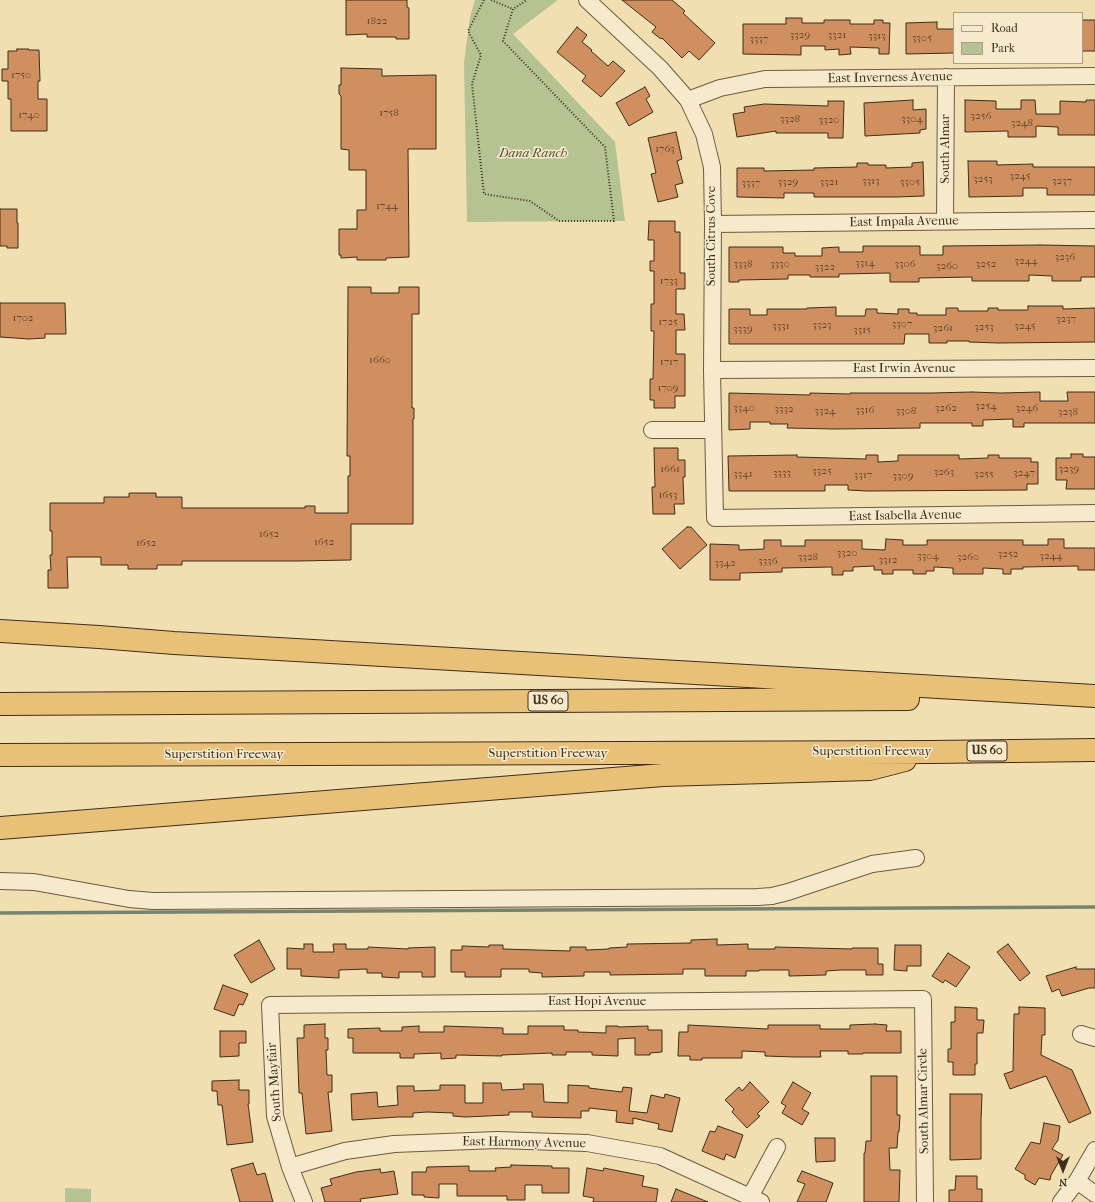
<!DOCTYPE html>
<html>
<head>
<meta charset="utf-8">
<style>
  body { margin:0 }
  #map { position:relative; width:1095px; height:1202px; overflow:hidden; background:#f2dfb1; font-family:"IM FELL French Canon",serif }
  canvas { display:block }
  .legend { position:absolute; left:953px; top:12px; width:130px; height:52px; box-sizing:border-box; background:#f7eacc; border:1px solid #ad9e86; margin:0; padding:5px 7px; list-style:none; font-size:12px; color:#3d2d1c }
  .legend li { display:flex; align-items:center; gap:8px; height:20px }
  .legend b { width:20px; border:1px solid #ad9e86 }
  .north { position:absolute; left:1043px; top:1150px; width:40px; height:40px; -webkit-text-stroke:3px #f7eacc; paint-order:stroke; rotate:180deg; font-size:11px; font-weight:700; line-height:16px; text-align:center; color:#3d2d1c }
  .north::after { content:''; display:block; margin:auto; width:14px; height:18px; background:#3d2d1c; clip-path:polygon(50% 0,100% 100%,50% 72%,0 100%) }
</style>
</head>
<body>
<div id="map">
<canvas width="1095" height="1202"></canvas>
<ul class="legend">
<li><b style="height:5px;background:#f7eacc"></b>Road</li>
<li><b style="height:11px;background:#b4c391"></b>Park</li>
</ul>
<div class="north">N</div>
</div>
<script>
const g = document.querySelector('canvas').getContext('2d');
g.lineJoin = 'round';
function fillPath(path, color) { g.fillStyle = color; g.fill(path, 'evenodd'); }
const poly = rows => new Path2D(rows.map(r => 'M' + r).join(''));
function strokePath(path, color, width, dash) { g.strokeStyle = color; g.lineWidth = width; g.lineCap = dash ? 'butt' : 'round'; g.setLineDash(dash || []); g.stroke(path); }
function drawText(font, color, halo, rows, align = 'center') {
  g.font = font + ' "IM FELL French Canon",serif'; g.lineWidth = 3; g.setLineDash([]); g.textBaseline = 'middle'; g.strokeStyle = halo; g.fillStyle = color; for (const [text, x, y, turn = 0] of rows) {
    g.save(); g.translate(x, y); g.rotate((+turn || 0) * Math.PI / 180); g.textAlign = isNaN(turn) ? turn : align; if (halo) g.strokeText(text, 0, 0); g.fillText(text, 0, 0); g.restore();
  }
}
fillPath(poly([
  [475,0,558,0,513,34,615,142,625,221,467,222,464,63,470,17],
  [65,1188,91,1189,91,1202,65,1202]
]), '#b4c391');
strokePath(poly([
  [0,913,1095,907]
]), '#768370', 3.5);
const building = poly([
  [346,0,407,0,407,7,409,8,409,39,396,39,396,37,367,37,367,34,346,35,346,0],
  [622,0,672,0,685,11,683,13,715,43,699,60,689,51,682,58,662,38,661,39,652,32,656,27,622,0],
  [786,18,802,18,802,23,824,23,824,20,850,20,850,24,874,24,874,20,883,20,883,23,890,23,889,54,879,54,879,48,850,47,851,54,839,55,839,49,825,50,825,46,801,46,801,55,743,54,743,24,786,24,786,18],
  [1082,20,1095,20,1095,51,1082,51,1082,20],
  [937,22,937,29,954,29,954,53,906,54,906,23,937,22],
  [577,27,587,35,582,42,592,50,591,51,608,66,613,61,625,71,601,97,582,81,586,76,557,52,577,27],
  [17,49,29,49,29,50,39,50,40,81,38,81,38,99,47,99,47,131,11,131,11,99,8,99,8,81,2,81,2,69,8,69,8,51,17,51,17,49],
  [341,68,382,69,382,76,436,75,436,149,408,149,409,257,386,258,386,260,357,260,357,257,341,258,341,255,339,255,339,229,357,229,357,210,366,210,366,170,349,170,349,150,341,149,341,96,339,94,339,85,341,85,341,68],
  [645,87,650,96,646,99,653,112,629,126,616,103,645,87],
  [913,100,913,110,926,109,926,129,920,130,920,133,865,136,864,103,913,100],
  [965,100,996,101,996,109,1021,109,1021,100,1035,100,1036,114,1060,114,1060,101,1086,102,1086,100,1095,100,1095,135,1058,135,1058,127,1036,126,1036,137,1008,137,1008,131,965,132,965,100],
  [828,101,844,101,843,138,828,138,828,133,776,133,776,131,737,137,733,114,745,112,744,107,764,104,828,106,828,101],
  [676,132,682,159,677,161,683,183,675,185,678,197,658,202,651,174,656,173,648,138,676,132],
  [968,161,997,161,997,165,1033,164,1033,167,1095,167,1095,195,1047,195,1047,188,1023,188,1023,196,969,197,968,161],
  [923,162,924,196,896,197,814,197,814,193,784,193,784,198,737,197,737,168,764,168,764,171,814,170,814,168,857,167,857,163,868,163,868,165,886,165,886,168,912,167,912,163,923,162],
  [0,209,17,209,17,223,18,223,18,248,7,248,7,246,0,246,0,209],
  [649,221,675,221,675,232,680,232,680,273,685,273,685,289,676,289,676,314,684,314,685,330,676,330,676,354,685,354,685,396,675,396,675,408,654,408,654,400,650,400,650,379,653,379,654,331,651,331,651,304,654,304,654,271,650,271,650,261,654,261,654,240,648,240,649,221],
  [1040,245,1095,246,1095,277,1081,277,1081,281,1052,281,1052,276,1029,275,1029,281,972,281,972,277,919,278,919,282,890,282,890,273,839,274,839,277,810,277,810,275,788,275,788,279,739,280,739,282,729,282,729,247,783,247,783,253,795,253,795,256,822,256,822,248,839,247,839,252,863,252,863,246,920,246,920,255,943,255,943,246,1040,245],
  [348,287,371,287,371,293,399,293,399,287,419,287,419,314,412,314,412,408,414,408,414,419,413,419,413,524,351,524,351,560,297,561,182,561,182,565,157,565,157,569,128,569,128,565,101,565,101,557,67,557,68,588,48,588,48,570,51,570,50,555,52,555,52,531,50,531,50,503,104,503,104,497,129,497,129,493,156,493,156,497,182,497,182,508,305,508,305,506,315,506,315,513,348,513,348,476,350,476,350,456,347,456,348,287],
  [0,303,65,303,66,334,45,334,45,338,29,339,0,337,0,303],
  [1028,306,1063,306,1063,309,1095,308,1095,342,998,343,969,342,969,341,947,341,947,343,929,343,929,334,905,334,904,344,729,344,729,309,750,309,750,315,767,315,767,309,807,309,807,308,836,307,836,316,865,316,866,309,877,309,877,313,898,314,898,309,909,309,909,313,917,313,917,315,946,315,946,308,958,308,958,311,988,311,988,308,998,308,998,310,1028,310,1028,306],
  [972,392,1001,393,1040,392,1040,401,1068,401,1067,392,1095,392,1095,423,1024,423,1024,427,1013,427,1013,419,983,420,983,426,972,426,972,423,920,423,920,428,835,429,787,428,788,424,770,424,770,422,750,422,750,429,729,430,729,393,810,395,810,393,850,394,850,393,932,393,972,392],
  [654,448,678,448,678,460,685,460,685,477,683,477,684,504,674,504,675,514,653,514,652,487,655,487,654,448],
  [1071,454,1083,454,1083,457,1095,457,1095,489,1066,489,1067,480,1056,480,1056,458,1071,458,1071,454],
  [797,455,797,457,866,459,866,455,878,455,878,462,898,461,898,455,959,455,959,459,988,458,988,455,999,455,999,458,1031,458,1031,462,1038,462,1038,484,1027,484,1027,490,867,491,848,490,848,485,825,485,825,491,729,491,728,456,797,455],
  [687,527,691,527,707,545,680,569,662,549,687,527],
  [886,539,903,540,903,545,927,545,927,540,1023,540,1023,545,1048,545,1048,539,1064,539,1064,548,1095,548,1095,570,1078,570,1078,566,1023,567,1023,569,1011,569,1011,574,1003,574,1003,569,983,568,983,574,953,574,953,568,934,567,934,571,926,571,926,574,913,574,913,570,893,570,893,574,882,574,882,570,874,570,874,566,853,567,853,571,843,571,843,575,832,575,832,567,782,568,782,572,740,573,740,580,710,580,710,544,739,545,739,550,764,549,764,540,781,540,781,546,805,546,805,540,862,540,862,549,885,550,886,539],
  [717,939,717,945,748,944,748,949,775,949,775,947,852,949,852,948,878,948,878,964,883,964,883,975,866,975,866,970,840,970,826,971,826,975,789,976,789,970,759,970,759,971,746,971,746,976,705,976,705,969,683,969,683,974,610,975,610,972,584,972,584,976,542,977,542,973,529,972,529,969,501,969,501,977,465,977,465,972,451,972,451,950,462,950,462,946,489,947,489,945,503,945,503,949,570,951,570,947,586,947,586,950,609,949,609,948,627,947,627,944,691,943,691,940,717,939],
  [259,940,275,969,251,983,234,955,259,940],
  [304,944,313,944,313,952,334,952,333,944,346,944,346,949,368,949,368,947,408,949,408,948,435,947,435,977,422,977,422,972,399,972,399,978,382,977,382,973,367,973,367,969,339,970,339,978,301,976,301,969,287,969,287,948,304,949,304,944],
  [1008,944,1030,973,1020,981,997,952,1008,944],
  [895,945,921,945,921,966,907,966,907,971,894,970,895,945],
  [948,953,970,967,956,987,945,980,943,983,932,976,948,953],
  [1076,967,1076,969,1095,969,1095,988,1089,988,1062,996,1059,989,1052,992,1046,976,1076,967],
  [223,985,248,994,243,1005,239,1004,234,1016,214,1009,223,985],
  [955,1007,977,1008,977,1020,984,1020,983,1033,977,1033,977,1064,975,1064,975,1075,953,1075,953,1062,948,1062,948,1049,951,1049,951,1022,955,1022,955,1007],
  [1019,1007,1045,1008,1045,1035,1042,1035,1041,1055,1072,1070,1091,1113,1069,1123,1046,1076,1010,1089,1004,1074,1013,1071,1014,1014,1019,1014,1019,1007],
  [325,1024,325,1038,328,1038,328,1050,326,1050,327,1075,332,1075,332,1092,328,1092,332,1131,306,1134,302,1093,299,1093,297,1038,304,1038,304,1025,325,1024],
  [875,1024,887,1025,886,1031,901,1031,901,1053,863,1053,863,1054,848,1054,848,1051,820,1051,821,1057,795,1057,765,1056,765,1052,742,1051,742,1058,702,1058,702,1060,690,1060,690,1056,678,1056,679,1032,688,1032,688,1025,768,1029,768,1025,820,1025,820,1029,850,1029,850,1025,875,1024],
  [419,1026,419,1032,444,1032,444,1026,503,1028,503,1034,528,1034,528,1026,564,1026,564,1030,578,1030,578,1032,606,1033,606,1026,618,1026,618,1027,648,1026,648,1030,662,1030,662,1052,650,1053,650,1055,635,1055,635,1038,618,1039,618,1056,592,1055,592,1052,566,1052,566,1055,552,1055,552,1053,502,1055,502,1056,456,1055,456,1058,441,1059,441,1053,414,1054,414,1058,400,1058,400,1053,353,1053,353,1038,348,1038,348,1029,380,1028,380,1031,402,1031,402,1027,419,1026],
  [220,1031,246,1031,246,1043,239,1043,239,1056,220,1057,220,1031],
  [871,1076,897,1076,897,1115,900,1115,899,1132,898,1132,897,1148,889,1148,890,1170,900,1170,899,1202,864,1202,864,1153,865,1153,866,1141,871,1141,871,1076],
  [239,1080,239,1090,249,1090,249,1104,248,1104,253,1142,227,1145,222,1105,218,1105,217,1091,212,1091,212,1081,239,1080],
  [750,1082,769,1102,757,1114,760,1116,747,1128,732,1112,734,1109,725,1100,739,1087,742,1091,750,1082],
  [793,1082,811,1093,802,1109,809,1113,802,1125,782,1113,786,1106,781,1103,793,1082],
  [483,1083,501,1083,502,1090,524,1089,523,1084,543,1084,544,1102,568,1103,568,1085,589,1086,589,1088,622,1092,623,1087,632,1088,629,1111,647,1113,651,1095,664,1098,665,1094,680,1098,672,1132,658,1129,659,1124,633,1118,633,1124,616,1122,617,1111,589,1108,589,1111,581,1111,581,1118,532,1117,532,1112,509,1112,509,1115,465,1117,453,1116,453,1113,427,1112,413,1113,413,1117,398,1117,352,1120,351,1094,377,1092,378,1107,398,1105,397,1086,414,1086,414,1091,440,1090,440,1085,465,1085,465,1103,483,1103,483,1083],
  [950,1094,982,1094,981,1121,981,1159,950,1160,950,1094],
  [1044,1123,1060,1126,1058,1140,1052,1149,1063,1155,1051,1175,1050,1180,1039,1178,1035,1185,1025,1179,1025,1175,1015,1169,1031,1142,1040,1144,1044,1123],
  [718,1126,743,1135,735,1158,726,1154,724,1160,702,1151,710,1131,715,1132,718,1126],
  [815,1138,835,1138,835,1161,816,1162,815,1138],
  [253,1163,257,1175,265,1173,273,1202,240,1202,231,1169,253,1163],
  [511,1165,552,1166,552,1168,569,1168,569,1193,542,1193,542,1185,525,1185,525,1200,507,1200,507,1196,457,1196,457,1184,439,1184,439,1198,424,1197,424,1195,412,1195,412,1172,426,1172,427,1167,469,1166,469,1171,496,1171,495,1168,511,1167,511,1165],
  [587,1168,603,1171,604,1168,644,1176,642,1186,658,1189,656,1202,593,1202,594,1198,583,1196,587,1168],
  [380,1169,381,1173,394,1171,398,1194,360,1199,361,1202,325,1202,321,1188,332,1185,330,1179,356,1172,380,1169],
  [802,1171,833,1183,826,1202,797,1202,805,1184,797,1181,802,1171],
  [956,1176,977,1176,977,1189,982,1189,982,1202,949,1202,949,1190,955,1190,956,1176],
  [676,1189,708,1202,671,1202,676,1189]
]);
fillPath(building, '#cf8f5f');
strokePath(building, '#3d2d1c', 1);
const minor = poly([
  [587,0,660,68,688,100,704,134,712,167,713,224,712,370,715,518,1095,513],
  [688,100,720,88,765,79,1095,76],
  [945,221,946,77],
  [713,224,1095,220],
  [712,370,1095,368],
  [652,430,713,430],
  [0,881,34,882,129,899,153,901,758,897,772,896,788,892,872,864,916,858],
  [1081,1034,1095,1038],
  [290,1167,345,1151,394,1144,497,1140,587,1143,660,1156,761,1202],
  [1077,1181,1095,1194],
  [750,1197,777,1147],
  [304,1202,290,1167,275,1116,270,1005,923,999,925,1202],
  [1061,1202,1077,1181,1095,1150]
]);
const highway = poly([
  [0,631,99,637,174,643,1095,696],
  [0,704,908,699],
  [0,755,932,752,1095,750],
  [0,828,663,775,870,769,905,760]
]);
strokePath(minor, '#6a5a41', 18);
strokePath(highway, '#3d2d1c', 24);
strokePath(poly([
  [484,0,468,31,481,55,472,84,484,194,530,201,559,221,614,221,605,147,503,41,513,9,527,0],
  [491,0,513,9]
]), '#3d2d1c', 2, [1, 2]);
strokePath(minor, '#f7eacc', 16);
strokePath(highway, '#e9c078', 22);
drawText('11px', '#62462d', null, [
  ["1822",377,21],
  ["3329",800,35],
  ["3321",837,35],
  ["3313",877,36],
  ["3305",922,38],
  ["3337",759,39],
  ["1750",21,75],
  ["1758",389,113],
  ["1740",29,115],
  ["3256",981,116],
  ["3328",790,119],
  ["3304",912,119],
  ["3320",829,120],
  ["3248",1022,123],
  ["1763",665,149],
  ["3245",1020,176],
  ["3253",983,179],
  ["3313",871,181],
  ["3237",1062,181],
  ["3329",788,182],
  ["3321",829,182],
  ["3305",910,182],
  ["3337",751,183],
  ["1744",387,206],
  ["3236",1065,257],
  ["3244",1026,261],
  ["3314",865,263],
  ["3338",743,264],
  ["3330",780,264],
  ["3306",905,264],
  ["3252",986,264],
  ["3260",947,266],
  ["3322",825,267],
  ["1733",669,281],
  ["1702",23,318],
  ["3237",1066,319],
  ["1725",668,322],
  ["3307",902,324],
  ["3323",822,325],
  ["3331",781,326],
  ["3245",1025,326],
  ["3253",984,327],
  ["3261",943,328],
  ["3339",743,329],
  ["3315",862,330],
  ["1660",380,360],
  ["1717",669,362],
  ["1709",668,388],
  ["3254",986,406],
  ["3340",744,408],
  ["3262",946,408],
  ["3246",1027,408],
  ["3332",784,409],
  ["3316",865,410],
  ["3324",825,411],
  ["3308",906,411],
  ["3238",1068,412],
  ["1661",670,469],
  ["3239",1069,469],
  ["3325",822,471],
  ["3263",944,472],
  ["3333",782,473],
  ["3247",1024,473],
  ["3341",743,474],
  ["3255",984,474],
  ["3317",863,475],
  ["3309",903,476],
  ["1653",668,495],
  ["1652",269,534],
  ["1652",324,542],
  ["1652",146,543],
  ["3320",847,553],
  ["3252",1008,554],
  ["3304",928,556],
  ["3244",1051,556],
  ["3328",808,557],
  ["3260",968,557],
  ["3312",888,560],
  ["3336",768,561],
  ["3342",725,563]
]);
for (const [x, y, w] of [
  [548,701,40],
  [987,751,40]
]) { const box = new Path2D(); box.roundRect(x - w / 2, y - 10, w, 20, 3); g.fillStyle = '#f7eacc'; g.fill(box); strokePath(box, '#3d2d1c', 1); }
drawText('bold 12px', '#3d2d1c', null, [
  ["US 60",548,701],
  ["US 60",987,751]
]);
drawText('13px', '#3d2d1c', '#f7eacc', [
  ["East Inverness Avenue",890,78,-1],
  ["South Almar",946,149,-90],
  ["East Impala Avenue",904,222,-1],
  ["South Citrus Cove",712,236,-90],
  ["East Irwin Avenue",904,369],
  ["East Isabella Avenue",905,516,-1],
  ["Superstition Freeway",872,752],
  ["Superstition Freeway",548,754],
  ["Superstition Freeway",224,755],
  ["East Hopi Avenue",597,1002],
  ["South Mayfair",275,1082,-94],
  ["South Almar Circle",924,1101,-91],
  ["East Harmony Avenue",524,1143,1]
]);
drawText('italic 13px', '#554b33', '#f7eacc', [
  ["Dana Ranch",533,154]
]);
</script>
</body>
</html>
